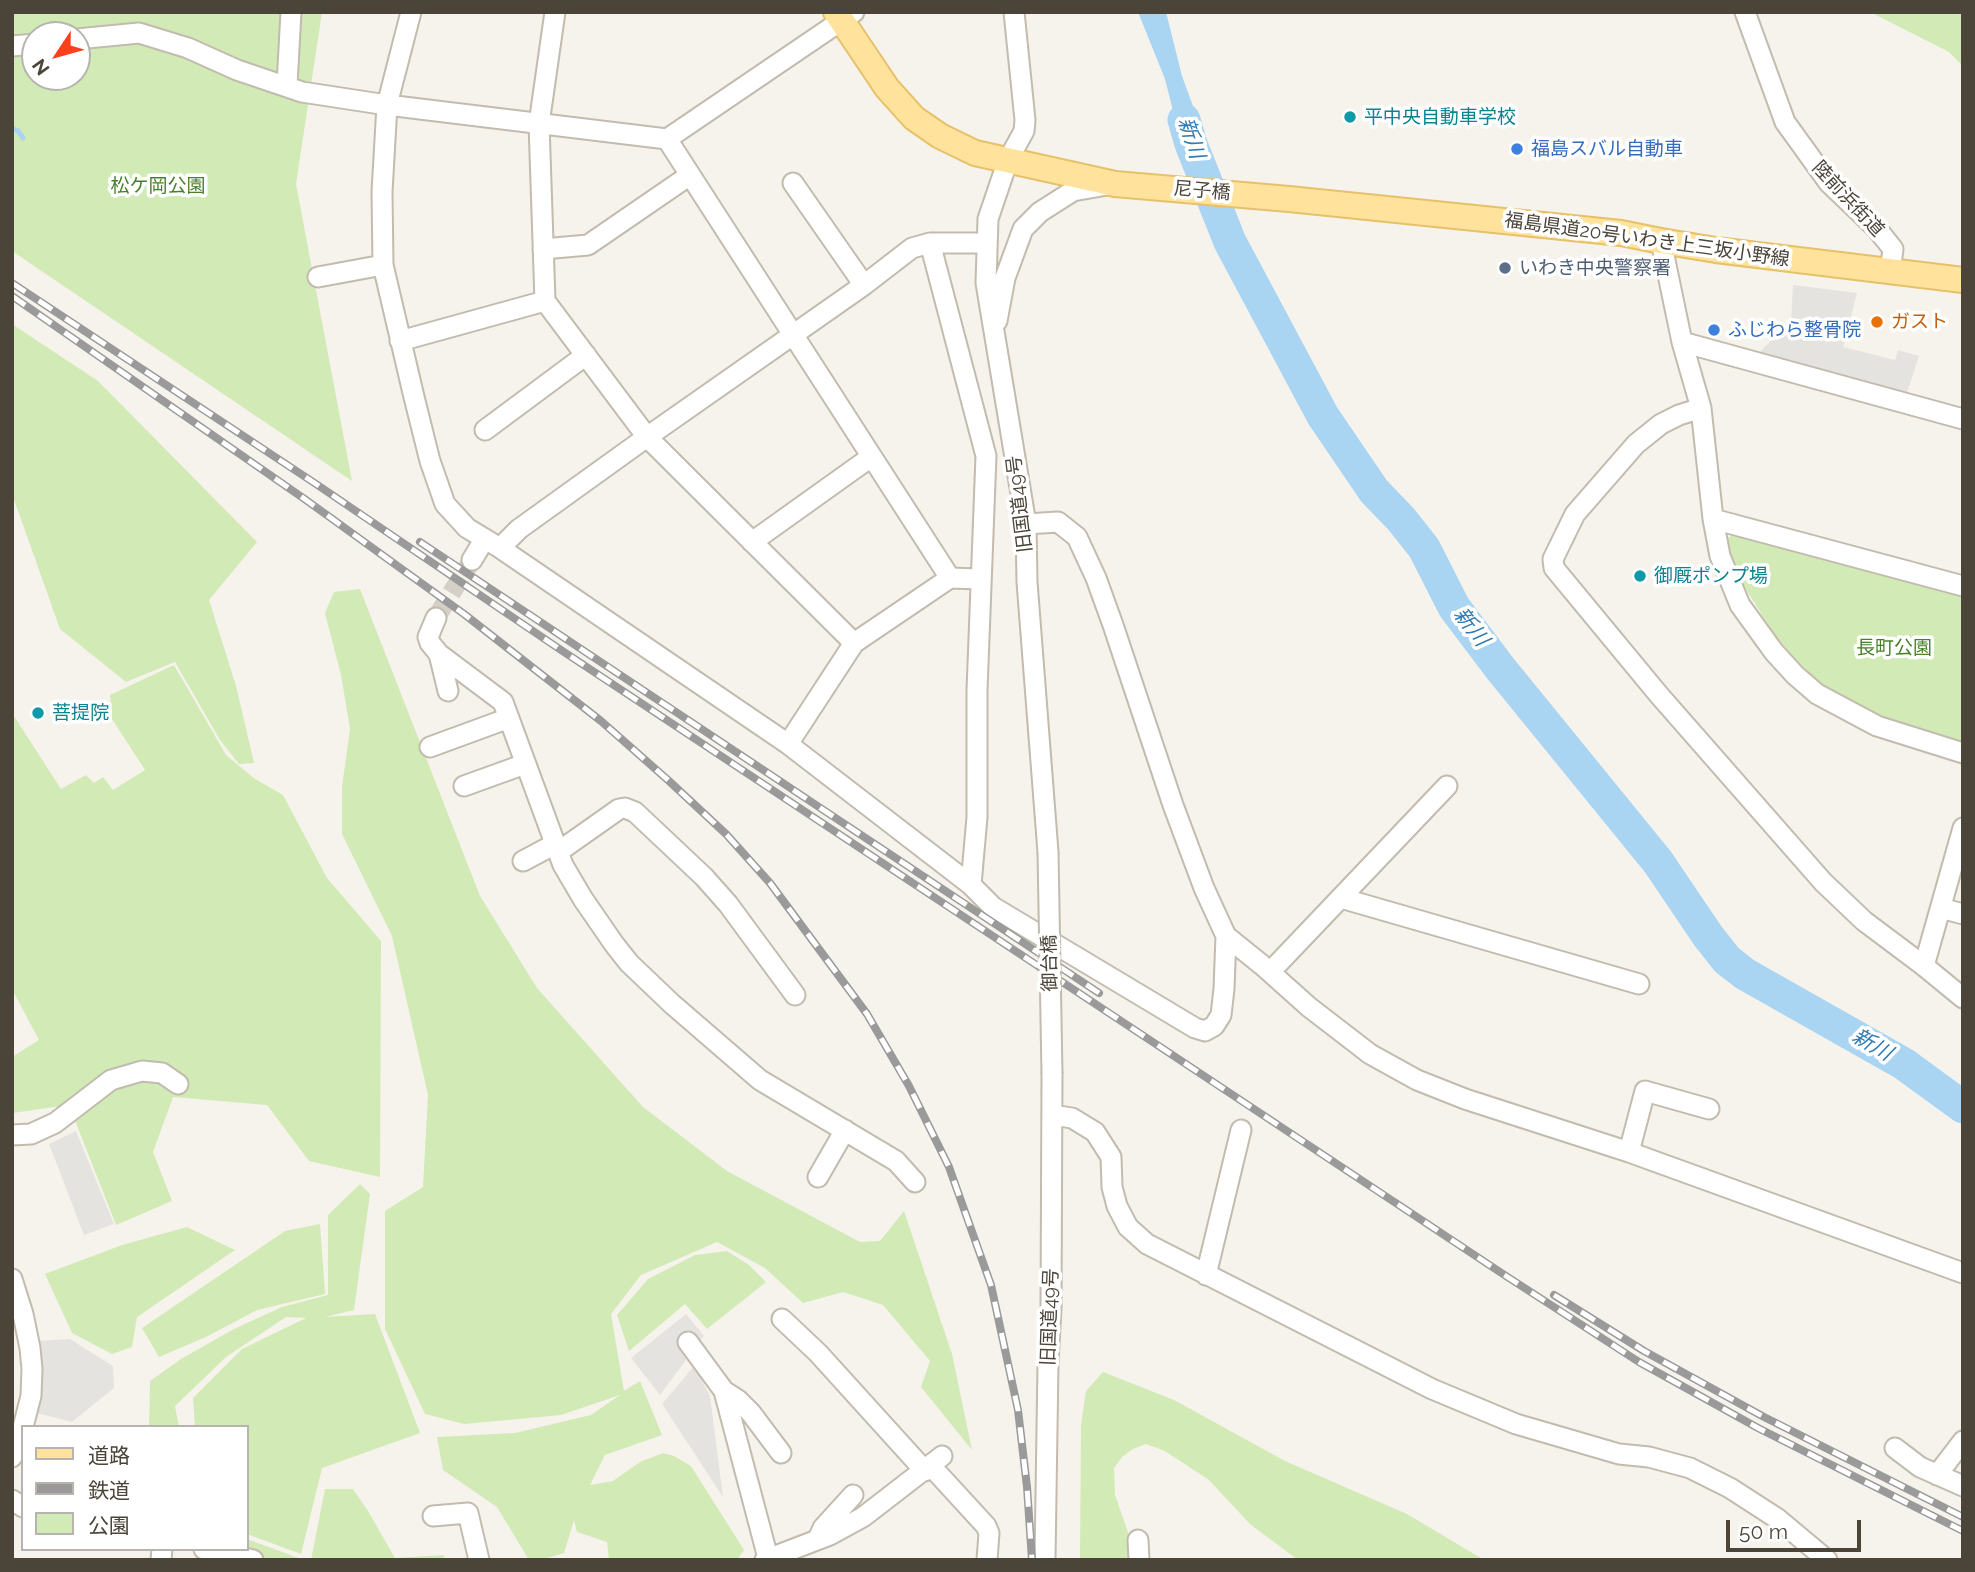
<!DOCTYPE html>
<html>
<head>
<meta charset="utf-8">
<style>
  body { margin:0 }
  #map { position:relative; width:1975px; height:1572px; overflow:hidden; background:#f6f3ec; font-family:Raleway,"Noto Sans JP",sans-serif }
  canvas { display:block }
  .frame { position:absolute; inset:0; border:14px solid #4b4439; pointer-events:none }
  .legend { position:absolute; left:21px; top:1425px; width:228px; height:126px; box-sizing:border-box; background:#fff; border:2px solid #b7b4b0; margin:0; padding:9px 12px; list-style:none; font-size:21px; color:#4b4439 }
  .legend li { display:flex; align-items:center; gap:14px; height:35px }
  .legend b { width:35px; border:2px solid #b7b4b0 }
  .north { position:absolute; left:21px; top:21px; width:70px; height:70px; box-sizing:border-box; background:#fff; border:2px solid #b7b4b0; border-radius:50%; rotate:234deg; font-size:19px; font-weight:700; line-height:28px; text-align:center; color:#4b4439 }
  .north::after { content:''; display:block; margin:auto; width:24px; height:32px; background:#fc3f1d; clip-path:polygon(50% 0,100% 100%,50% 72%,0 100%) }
  .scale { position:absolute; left:1726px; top:1520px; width:135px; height:32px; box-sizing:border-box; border:4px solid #4b4439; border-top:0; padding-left:9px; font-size:21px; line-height:24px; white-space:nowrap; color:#4b4439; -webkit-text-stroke:5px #fff; paint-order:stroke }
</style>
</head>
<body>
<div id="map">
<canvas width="1975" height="1572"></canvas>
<div class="frame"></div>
<ul class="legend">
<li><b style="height:9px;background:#ffe39c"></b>道路</li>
<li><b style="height:9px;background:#9a9a9a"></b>鉄道</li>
<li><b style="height:19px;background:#d2eab5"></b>公園</li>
</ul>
<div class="north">N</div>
<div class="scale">50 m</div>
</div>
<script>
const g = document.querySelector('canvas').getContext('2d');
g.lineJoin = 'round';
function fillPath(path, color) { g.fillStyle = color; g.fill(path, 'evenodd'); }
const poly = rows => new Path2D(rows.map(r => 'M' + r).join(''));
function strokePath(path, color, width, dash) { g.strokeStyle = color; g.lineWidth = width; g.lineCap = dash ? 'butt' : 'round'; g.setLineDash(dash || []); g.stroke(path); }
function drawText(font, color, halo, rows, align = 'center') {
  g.font = font + ' Raleway,"Noto Sans JP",sans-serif'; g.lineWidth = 7; g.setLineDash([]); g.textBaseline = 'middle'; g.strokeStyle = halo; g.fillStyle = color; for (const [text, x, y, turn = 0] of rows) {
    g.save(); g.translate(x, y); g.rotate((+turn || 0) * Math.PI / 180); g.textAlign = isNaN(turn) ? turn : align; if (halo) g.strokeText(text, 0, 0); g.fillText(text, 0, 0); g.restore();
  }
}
fillPath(poly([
  [12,12,322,12,296,184,352,481,12,251],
  [35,35,77,35,77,77,35,77],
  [1870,12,1963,12,1963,66,1949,52],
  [12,324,98,381,257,542,209,600,236,686,254,763,239,764,220,740,175,662,126,682,60,629,12,494],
  [1736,533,1963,595,1963,743,1885,718,1863,709,1826,689,1795,659,1772,631,1736,573,1730,554,1728,538],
  [360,589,480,896,537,988,643,1107,727,1171,860,1242,880,1241,904,1211,952,1354,972,1450,921,1387,930,1361,883,1305,843,1292,803,1303,765,1268,717,1242,641,1275,611,1314,624,1391,640,1381,662,1435,605,1455,590,1485,613,1481,640,1462,663,1453,674,1456,691,1466,744,1550,737,1560,609,1560,607,1542,577,1532,574,1520,564,1553,540,1560,529,1560,497,1507,443,1470,437,1437,515,1433,591,1415,620,1395,561,1415,464,1424,425,1414,385,1329,385,1211,423,1187,428,1095,392,936,342,834,342,787,350,729,341,675,325,613,334,592],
  [174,665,226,755,255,779,283,795,327,878,381,941,380,1177,309,1161,267,1105,173,1097,153,1152,172,1201,116,1225,69,1105,12,1113,12,1057,39,1040,12,989,12,713,61,789,86,775,94,783,103,777,113,790,145,770,112,719,110,695],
  [360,1184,370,1194,354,1310,325,1317,375,1314,420,1433,322,1468,301,1554,247,1534,247,1427,195,1427,193,1398,242,1349,306,1318,286,1317,226,1357,175,1406,179,1427,149,1427,150,1381,181,1359,234,1329,282,1307,328,1295,328,1215],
  [320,1224,325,1294,257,1310,206,1337,159,1357,142,1328,285,1231],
  [187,1227,235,1250,137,1317,132,1347,112,1354,72,1333,45,1274,122,1245],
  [727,1251,749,1265,766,1282,707,1329,685,1304,629,1351,617,1315,648,1279,695,1255],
  [1103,1372,1174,1400,1285,1461,1407,1514,1484,1560,1298,1560,1250,1524,1209,1480,1165,1451,1146,1444,1133,1449,1122,1457,1114,1468,1115,1495,1130,1538,1129,1560,1080,1560,1081,1425,1086,1391],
  [325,1489,353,1489,368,1511,395,1558,445,1555,442,1560,311,1560],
  [247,1539,304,1560,240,1560,247,1549]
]), '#d2eab5');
fillPath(poly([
  [1793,285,1857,293,1843,347,1895,360,1898,350,1919,356,1905,399,1756,356,1791,320],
  [76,1131,114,1224,84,1235,49,1144],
  [686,1314,704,1336,660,1395,631,1358],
  [70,1339,113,1366,114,1388,72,1422,33,1412,38,1341],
  [694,1366,710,1396,723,1497,662,1404]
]), '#e5e3e0');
fillPath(poly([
  [1138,12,1166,12,1182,76,1214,164,1181,161,1180,139,1165,79]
]), '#a9d4f2');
strokePath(poly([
  [12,128,18,131,23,138]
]), '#a9d4f2', 5);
strokePath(poly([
  [1184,120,1191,144,1230,242,1323,416,1374,491,1401,519,1424,548,1454,607,1500,668,1658,862,1708,936,1727,960,1745,974,1904,1064,1963,1107]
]), '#a9d4f2', 33);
strokePath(poly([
  [436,618,472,560]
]), '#d4d0c8', 19, [19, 10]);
const minor = poly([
  [411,12,387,105,382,192,383,265,414,397,430,461,445,504,467,528,500,548,788,744,971,885],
  [555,12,539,124,545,301,647,437,854,643],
  [1014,12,1025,120,1024,131,1008,160,988,219,986,283,1026,524,1027,582,1048,852],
  [1745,12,1785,122,1829,183,1877,229,1893,249,1890,272],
  [77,39,139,33,188,48,237,70,302,92,387,105,667,139,854,12],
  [12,46,35,44],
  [287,85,291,12],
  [667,139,950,578],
  [793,183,864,285],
  [1661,241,1682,342,1701,408,1713,519,1720,556,1740,605,1774,652,1795,675,1817,694,1877,726,1963,753],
  [930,243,986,456,977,690,977,817,971,885,993,907,1195,1028,1205,1031,1214,1026,1221,1015,1224,989,1226,936,1204,888,1173,805,1113,625,1096,578,1077,537,1058,522,1026,524],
  [543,249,588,245,690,175],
  [318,277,383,265],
  [997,321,1005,278,1023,229,1040,212,1073,191,1107,185],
  [400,341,545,301],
  [1682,342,1963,419],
  [1701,408,1679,415,1661,424,1636,444,1575,514,1553,559,1554,568,1659,695,1823,882,1864,921,1924,966,1963,998],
  [485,430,586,355],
  [1713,519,1963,586],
  [752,542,871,457],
  [500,548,519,529,647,437,864,285,912,248,930,243,987,243],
  [472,560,484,540],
  [436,618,428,637,430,643,439,654,503,702,563,865,583,899,614,944,629,963,672,1004,760,1080,896,1161,915,1182],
  [439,654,448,691],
  [788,744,854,643,950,578,980,579],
  [430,747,509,718],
  [464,786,525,764],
  [558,852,619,809,625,808,635,812,704,877,728,904,795,995],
  [523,861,555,844],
  [1341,898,1639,984],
  [1941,908,1963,914],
  [1226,936,1262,965,1309,1007,1370,1054,1417,1080,1465,1099,1629,1152,1963,1273],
  [1924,966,1963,828],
  [1270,972,1447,786],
  [1052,1115,1072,1118,1095,1132,1111,1157,1112,1187,1117,1206,1128,1227,1147,1244,1432,1389,1516,1424,1619,1454,1649,1457,1690,1468,1730,1488,1778,1519,1827,1560],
  [12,1135,31,1134,55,1123,111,1080,142,1071,162,1073,178,1084],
  [1629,1152,1645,1091,1709,1109],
  [818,1177,845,1130],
  [1206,1275,1241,1130],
  [12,1279,23,1314,30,1348,32,1369,31,1396,23,1427],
  [782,1319,818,1353,925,1471],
  [688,1342,724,1391,768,1558],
  [724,1391,738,1400,751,1413,781,1453],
  [1895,1448,1920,1467,1963,1486],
  [12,1457,23,1428],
  [931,1466,986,1526,989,1533,987,1560],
  [1937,1475,1963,1441],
  [12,1500,23,1507],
  [433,1516,468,1513,479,1560],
  [818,1539,823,1528,853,1495],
  [1138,1540,1139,1560],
  [204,1549,253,1560],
  [161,1560,162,1549],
  [765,1560,830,1535,863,1517,942,1456],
  [1045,1560,1048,1364,1051,1308,1052,1074]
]);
const major = poly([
  [836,12,887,88,914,118,940,136,975,153,1115,184,1289,199,1621,233,1661,241,1716,250,1963,280]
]);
strokePath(minor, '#c2bbae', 23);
strokePath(major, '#e6c16a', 28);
strokePath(minor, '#fff', 19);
strokePath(major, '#ffe39c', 24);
const rail = poly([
  [12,283,316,484,561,650,1506,1276,1639,1362,1758,1428,1963,1531],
  [12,296,306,500,464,614,601,721,669,781,726,834,770,883,867,1014,909,1086,949,1167,991,1285,1018,1410,1027,1487,1032,1560],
  [420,542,1099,993],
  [1554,1295,1644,1351,1764,1417,1963,1517]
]);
strokePath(rail, '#9a9a9a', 8);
strokePath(rail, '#fff', 5, [16]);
const minorBridge = poly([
  [1048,852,1052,1074]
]);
strokePath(minorBridge, '#c2bbae', 23, []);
strokePath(minorBridge, '#fff', 19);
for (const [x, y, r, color] of [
  [1350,117,7,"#0f9aa8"],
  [1517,149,7,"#3f7fe0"],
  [1505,268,7,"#5c6f8a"],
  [1877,322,7,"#e8710a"],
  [1714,330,7,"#3f7fe0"],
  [1640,576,7,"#0f9aa8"],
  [38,713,7,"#0f9aa8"]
]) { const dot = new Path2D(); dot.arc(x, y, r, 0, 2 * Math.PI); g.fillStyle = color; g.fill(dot); strokePath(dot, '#fff', 2.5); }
drawText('19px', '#0d838f', '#fff', [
  ["平中央自動車学校",1364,117],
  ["御厩ポンプ場",1654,576],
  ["菩提院",52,713]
], 'left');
drawText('19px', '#366cbe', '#fff', [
  ["福島スバル自動車",1531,149],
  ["ふじわら整骨院",1728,330]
], 'left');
drawText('19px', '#4a7f2a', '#fff', [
  ["松ケ岡公園",158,186],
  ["長町公園",1894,648]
]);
drawText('19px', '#4b4439', '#fff', [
  ["尼子橋",1202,191,5],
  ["陸前浜街道",1848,199,47],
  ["福島県道20号いわき上三坂小野線",1647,240,8],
  ["旧国道49号",1020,504,-97],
  ["御台橋",1050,963,-91],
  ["旧国道49号",1050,1317,-88]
]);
drawText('19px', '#4e5e75', '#fff', [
  ["いわき中央警察署",1519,268]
], 'left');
drawText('19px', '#c56008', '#fff', [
  ["ガスト",1891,322]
], 'left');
drawText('italic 21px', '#2e7ab2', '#fff', [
  ["新川",1191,138,72],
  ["新川",1471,627,52],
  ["新川",1872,1045,30]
]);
</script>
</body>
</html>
